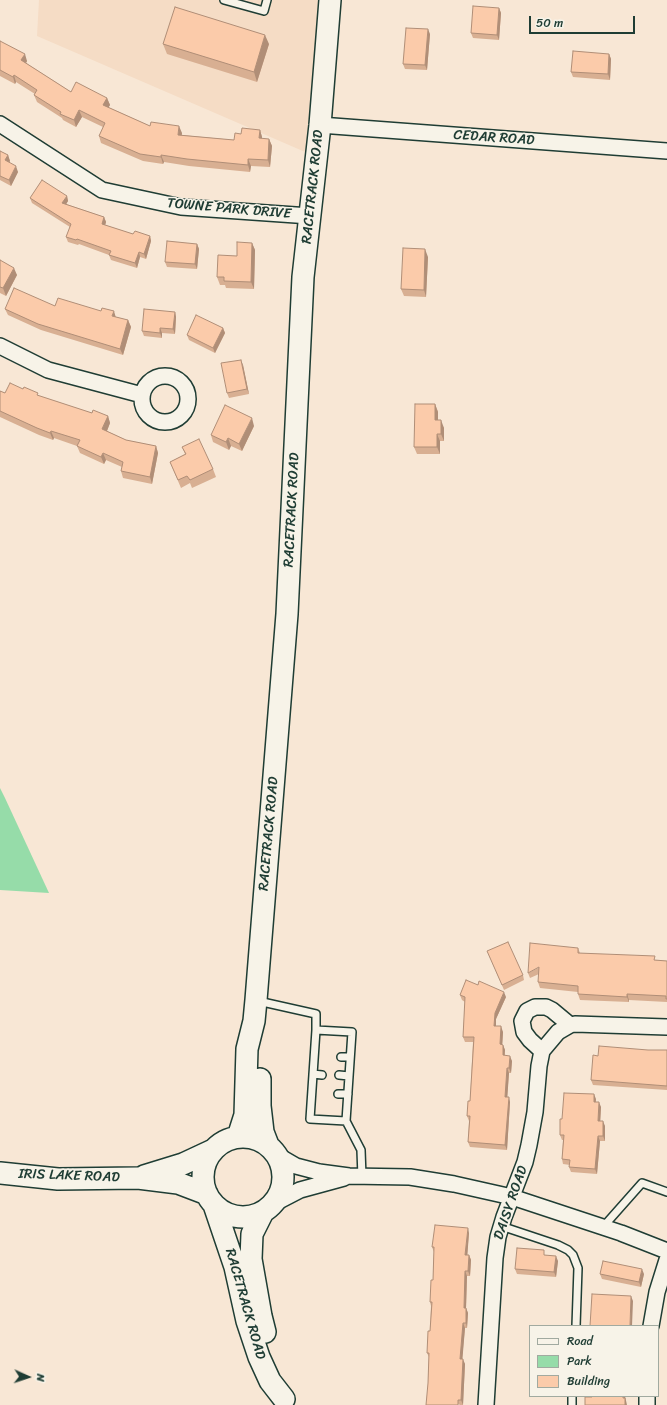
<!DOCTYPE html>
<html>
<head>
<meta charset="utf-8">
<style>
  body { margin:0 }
  #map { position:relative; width:667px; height:1405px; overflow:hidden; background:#f8e7d5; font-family:Sriracha,sans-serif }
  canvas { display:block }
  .legend { position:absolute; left:529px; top:1325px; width:130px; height:72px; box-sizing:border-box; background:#f7f3e8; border:1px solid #a1aaa0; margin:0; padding:5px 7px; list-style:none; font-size:12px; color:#1f3d34 }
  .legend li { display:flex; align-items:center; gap:8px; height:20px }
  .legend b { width:20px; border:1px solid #a1aaa0 }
  .north { position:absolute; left:8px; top:1357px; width:40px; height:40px; -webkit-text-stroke:3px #f7f3e8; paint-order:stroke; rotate:93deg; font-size:11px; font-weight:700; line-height:16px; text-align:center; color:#1f3d34 }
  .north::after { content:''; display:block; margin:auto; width:14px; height:18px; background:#1f3d34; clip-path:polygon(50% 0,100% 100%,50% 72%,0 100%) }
  .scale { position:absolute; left:529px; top:16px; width:106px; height:18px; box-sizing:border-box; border:2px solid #1f3d34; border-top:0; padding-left:5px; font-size:12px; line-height:14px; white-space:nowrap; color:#1f3d34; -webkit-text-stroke:3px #f7f3e8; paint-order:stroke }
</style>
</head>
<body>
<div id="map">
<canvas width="667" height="1405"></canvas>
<ul class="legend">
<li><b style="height:5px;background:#f7f3e8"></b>Road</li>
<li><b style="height:11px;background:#96dca9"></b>Park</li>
<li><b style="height:11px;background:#fbcbaa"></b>Building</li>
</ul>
<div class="north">N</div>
<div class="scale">50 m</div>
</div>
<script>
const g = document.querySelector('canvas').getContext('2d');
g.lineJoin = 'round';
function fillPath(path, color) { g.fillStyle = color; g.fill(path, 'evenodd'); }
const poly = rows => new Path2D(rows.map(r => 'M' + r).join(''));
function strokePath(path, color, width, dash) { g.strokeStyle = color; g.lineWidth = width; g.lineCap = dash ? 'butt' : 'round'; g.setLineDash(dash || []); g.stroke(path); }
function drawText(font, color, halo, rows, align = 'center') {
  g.font = font + ' Sriracha,sans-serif'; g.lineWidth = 3; g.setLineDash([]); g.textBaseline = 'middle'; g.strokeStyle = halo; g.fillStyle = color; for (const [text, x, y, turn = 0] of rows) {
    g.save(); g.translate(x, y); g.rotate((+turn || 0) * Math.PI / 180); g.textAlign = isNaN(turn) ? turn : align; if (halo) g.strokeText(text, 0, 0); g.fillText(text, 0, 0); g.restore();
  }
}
fillPath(poly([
  [39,0,330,0,319,158,37,36]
]), '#f5dcc5');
fillPath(poly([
  [0,788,5,798,49,893,0,890]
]), '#96dca9');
const lane = poly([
  [224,0,264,11,267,0],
  [258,1001,316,1014,316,1030,352,1032,346,1121,361,1150,362,1177],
  [316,1030,310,1119,346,1121],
  [341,1057,350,1057],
  [313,1074,322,1075],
  [339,1075,349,1076],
  [338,1094,348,1094],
  [501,1226,558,1245,568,1250,573,1255,578,1268,576,1326],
  [603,1227,642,1183,667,1192],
  [572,1405,572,1396]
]);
const street = poly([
  [0,124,102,190,181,207,310,216],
  [320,125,667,151],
  [0,346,48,370,142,395],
  '142 399a23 23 0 1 1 46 0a23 23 0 1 1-46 0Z',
  [542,1051,530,1040,524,1032,522,1021,527,1011,535,1007,546,1007,552,1010,570,1025],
  [277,1155,296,1166,319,1172,349,1176,410,1177,454,1184,512,1197,621,1233,667,1251],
  [273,1204,300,1190,344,1178],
  [651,1326,657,1292,667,1260],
  [486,1405,495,1258,498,1237,504,1217,525,1162,529,1145,535,1112,539,1066,542,1051,558,1032,570,1025,575,1024,667,1027],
  [647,1405,647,1396]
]);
const secondary = poly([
  [260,1079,260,1106,263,1132,268,1145],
  [238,1137,245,1115,247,1049,254,1021,256,1000,287,614,303,277,320,125,330,0],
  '203 1177a40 40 0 1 1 80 0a40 40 0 1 1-80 0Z',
  [0,1173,58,1179,138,1178,178,1183,207,1194],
  [144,1176,183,1164,213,1150],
  [214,1205,235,1267,247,1321,259,1357,270,1381,284,1399],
  [263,1212,252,1234,251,1259,261,1316,265,1332]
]);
strokePath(lane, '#1f3d34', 10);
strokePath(street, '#1f3d34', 18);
strokePath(secondary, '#1f3d34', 24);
strokePath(lane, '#f7f3e8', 7);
strokePath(street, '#f7f3e8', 15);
strokePath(secondary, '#f7f3e8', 21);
fillPath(poly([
  [499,8,501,13,499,40,473,38,471,33],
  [430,34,427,70,405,69,403,64],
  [0,41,27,61,26,63,71,92,107,98,110,105,108,107,150,126,182,133,182,135,234,140,241,134,260,130,262,137,262,139,269,139,272,146,270,167,251,166,250,172,189,166,164,162,163,164,143,161,101,143,99,136,103,127,82,117,76,127,63,120,62,118,37,102,34,95,35,94,16,82,15,84,0,76],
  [163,44,269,44,257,82,167,54],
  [609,54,611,59,610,80,573,77,571,72],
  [0,151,8,155,10,161,9,163,18,172,11,186,0,180],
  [67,196,68,201,66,204,104,217,106,222,105,225,133,234,150,236,151,241,146,259,140,257,137,268,111,260,109,255,79,244,78,245,68,242,66,237,70,227,32,203,30,198],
  [252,243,255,250,254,289,226,288,225,285,220,285,217,277,237,256],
  [197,244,199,249,197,269,167,267,165,262],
  [428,257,426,297,404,296,401,289],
  [0,260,17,275,6,296,0,293],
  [55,306,116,317,128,320,131,327,123,355,41,330,8,315,5,309],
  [175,312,176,317,175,334,162,333,162,338,144,336,142,331],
  [223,328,225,333,215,353,189,340,187,335],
  [243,365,249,394,229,398,227,393],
  [0,391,5,393,39,396,92,413,108,416,110,423,107,431,126,440,156,446,158,453,152,484,123,478,121,471,122,467,106,460,104,464,80,453,77,446,54,438,53,440,39,435,0,417],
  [435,404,438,412,438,420,444,428,444,441,440,441,440,454,417,454,414,447],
  [254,426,242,451,231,446,229,450,213,442,211,435],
  [182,447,213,469,216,477,192,488,190,483,181,488,170,462,185,454],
  [578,948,580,953,667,961,667,1002,629,1000,629,1002,580,1000,578,994,578,992,540,988,538,982,539,974,530,978,528,973],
  [487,951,523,975,524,980,504,990],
  [460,995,506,997,496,1019,496,1026,503,1032,502,1045,503,1045,505,1050,505,1055,512,1061,511,1073,509,1073,507,1097,510,1102,507,1150,470,1147,468,1142,469,1121,467,1116,470,1101,473,1042,465,1042,463,1037,465,1002,462,1000],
  [648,1050,667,1050,667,1090,593,1085,591,1080,598,1056],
  [596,1099,596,1102,601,1107,600,1121,605,1126,605,1141,600,1141,597,1174,571,1172,569,1167,570,1165,563,1164,562,1159,563,1140,562,1140,560,1135,562,1119],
  [469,1233,467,1255,469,1255,471,1260,470,1276,467,1276,466,1308,468,1313,467,1328,465,1328,462,1359,465,1364,463,1405,460,1405,428,1383,429,1357,427,1353,430,1331,431,1306,430,1302,433,1280,434,1252,432,1247],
  [546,1255,558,1261,556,1277,517,1274,515,1269],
  [600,1274,644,1274,641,1287,602,1279]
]), '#d8af92');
fillPath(poly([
  [499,8,501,13,499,40,497,35],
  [428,29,430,34,427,70,425,65],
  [265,35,269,44,257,82,254,72],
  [25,54,27,61,24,67,21,60],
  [609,54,611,59,610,80,608,74],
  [14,75,16,82,15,84,13,77],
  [107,98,110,105,106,112,103,105],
  [79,110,82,117,76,127,74,120],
  [179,126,182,133,180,142,178,135],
  [260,130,262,137,262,145,259,138],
  [269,139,272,146,270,167,268,160],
  [8,155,10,161,7,166,5,160],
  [161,155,164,162,163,164,161,157],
  [248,159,251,166,250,172,248,165],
  [16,166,18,172,11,186,9,180],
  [67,196,68,201,64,208,62,203],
  [104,217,106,222,104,229,102,224],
  [150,236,151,241,146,259,144,254],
  [252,243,255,250,254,289,251,282],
  [197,244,199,249,197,269,195,264],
  [425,249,428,257,426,297,424,290],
  [139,252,140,257,137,268,135,263],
  [14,268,17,275,6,296,3,288],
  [114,311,116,318,112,316],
  [175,312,176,317,175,334,173,329],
  [128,320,131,327,123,355,120,349],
  [160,328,162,333,162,338,160,333],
  [223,328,225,333,215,353,213,348],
  [241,360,243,365,249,394,247,389],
  [435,404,438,412,438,428,435,420],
  [108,416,110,423,105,436,102,429],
  [252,418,254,426,242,451,239,444],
  [441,420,444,428,444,441,441,434],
  [51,431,54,438,53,440,50,433],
  [437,434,440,441,440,454,437,447],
  [228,438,231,446,229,450,226,442],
  [156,446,158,453,152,484,150,477],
  [103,453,106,460,104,464,101,457],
  [504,992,506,997,496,1019,496,1031,494,1026,495,1013],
  [627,994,629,1000,629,1002,627,997],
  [501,1026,503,1032,502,1050,500,1044],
  [503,1045,505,1050,504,1060,503,1055],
  [510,1056,512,1061,511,1073,509,1068],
  [507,1068,509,1073,507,1102,505,1097],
  [594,1094,596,1099,595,1107,594,1102],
  [509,1097,510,1102,507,1150,505,1145],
  [599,1102,601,1107,600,1126,598,1121],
  [603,1121,605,1126,605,1141,603,1136],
  [598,1136,600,1141,597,1174,595,1169],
  [468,1228,469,1233,467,1260,465,1255],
  [469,1255,471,1260,470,1276,468,1271],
  [556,1256,558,1261,556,1277,554,1272],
  [642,1269,644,1274,641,1287,639,1282],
  [465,1271,467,1276,466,1308,468,1313,467,1328,466,1323,464,1308],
  [631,1296,633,1301,632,1326,630,1326],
  [463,1323,465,1328,462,1364,460,1359],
  [463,1359,465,1364,463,1405,461,1400],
  [623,1396,625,1396,627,1405,625,1405]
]), '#b08e77');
const building = poly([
  [473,6,499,8,497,35,471,33,473,6],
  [175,7,265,35,254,72,163,44,175,7],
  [406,28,428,29,425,65,403,64,406,28],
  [0,41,25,54,21,60,71,92,76,82,107,98,103,105,150,126,151,122,179,126,178,135,234,140,235,133,241,134,242,128,260,130,259,138,269,139,268,160,248,159,248,165,187,159,161,155,161,157,140,154,99,136,105,123,79,110,74,120,60,114,61,112,34,95,37,90,14,75,13,77,0,70,0,41],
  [573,51,609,54,608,74,571,72,573,51],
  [0,151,8,155,5,160,16,166,9,180,0,176,0,151],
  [42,180,67,196,62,203,104,217,102,224,133,234,135,231,150,236,144,254,139,252,135,263,109,255,111,251,77,239,76,240,66,237,71,224,30,198,42,180],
  [167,241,197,244,195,264,165,262,167,241],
  [237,242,252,243,251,282,224,281,224,277,217,277,218,255,237,256,237,242],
  [403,248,425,249,424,290,401,289,403,248],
  [0,260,14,268,3,288,0,287,0,260],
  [14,288,55,306,58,298,101,311,102,308,114,311,112,316,128,320,120,349,38,324,5,309,14,288],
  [144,309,175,312,173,329,160,328,160,333,142,331,144,309],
  [196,315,223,328,213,348,187,335,196,315],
  [241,360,247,389,227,393,221,363,241,360],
  [10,383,23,389,24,387,38,393,37,395,92,413,93,410,108,416,102,429,126,440,156,446,150,477,121,471,123,462,103,453,101,457,77,446,80,440,51,431,50,433,37,428,0,411,0,391,5,393,10,383],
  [415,404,435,404,435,420,441,420,441,434,437,434,437,447,414,447,415,404],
  [225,405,252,418,239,444,228,438,226,442,211,435,225,405],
  [199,439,213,469,190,480,187,476,178,480,170,462,186,454,182,447,199,439],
  [508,942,523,975,502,985,487,951,508,942],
  [530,943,578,948,578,953,655,956,654,960,667,961,667,999,666,999,666,996,627,994,627,997,578,994,578,986,538,982,539,967,528,973,530,943],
  [466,980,478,985,479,981,504,992,495,1013,494,1026,501,1026,500,1044,503,1045,503,1055,510,1056,509,1068,507,1068,505,1097,509,1097,505,1145,468,1142,470,1116,467,1116,468,1101,470,1101,474,1037,463,1037,465,997,460,995,466,980],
  [599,1046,648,1050,667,1050,667,1086,591,1080,593,1055,598,1056,599,1046],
  [564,1093,594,1094,594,1102,599,1102,598,1121,603,1121,603,1136,598,1136,595,1169,569,1167,570,1160,562,1159,564,1135,560,1135,560,1119,562,1119,564,1093],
  [435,1225,468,1228,465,1255,469,1255,468,1271,465,1271,464,1308,466,1308,466,1323,463,1323,460,1359,463,1359,461,1400,458,1400,458,1405,426,1405,428,1383,429,1353,427,1353,428,1331,430,1331,432,1302,430,1302,431,1280,433,1280,434,1247,432,1247,435,1225],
  [517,1248,544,1250,544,1255,556,1256,554,1272,515,1269,517,1248],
  [603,1261,642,1269,639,1282,600,1274,603,1261],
  [592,1294,631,1296,630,1326,590,1326,592,1294],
  [592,1396,623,1396,623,1398,625,1398,625,1405,585,1405,585,1397,592,1397,592,1396]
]);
fillPath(building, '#fbcbaa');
strokePath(building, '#b08e77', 1);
drawText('14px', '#1f3d34', '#f7f3e8', [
  ["CEDAR ROAD",494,138,4],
  ["RACETRACK ROAD",313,187,-84],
  ["TOWNE PARK DRIVE",229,209,5],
  ["RACETRACK ROAD",292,510,-87],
  ["RACETRACK ROAD",269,834,-85],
  ["IRIS LAKE ROAD",69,1176,2],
  ["DAISY ROAD",511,1203,-71],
  ["RACETRACK ROAD",245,1304,74]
]);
</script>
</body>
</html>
